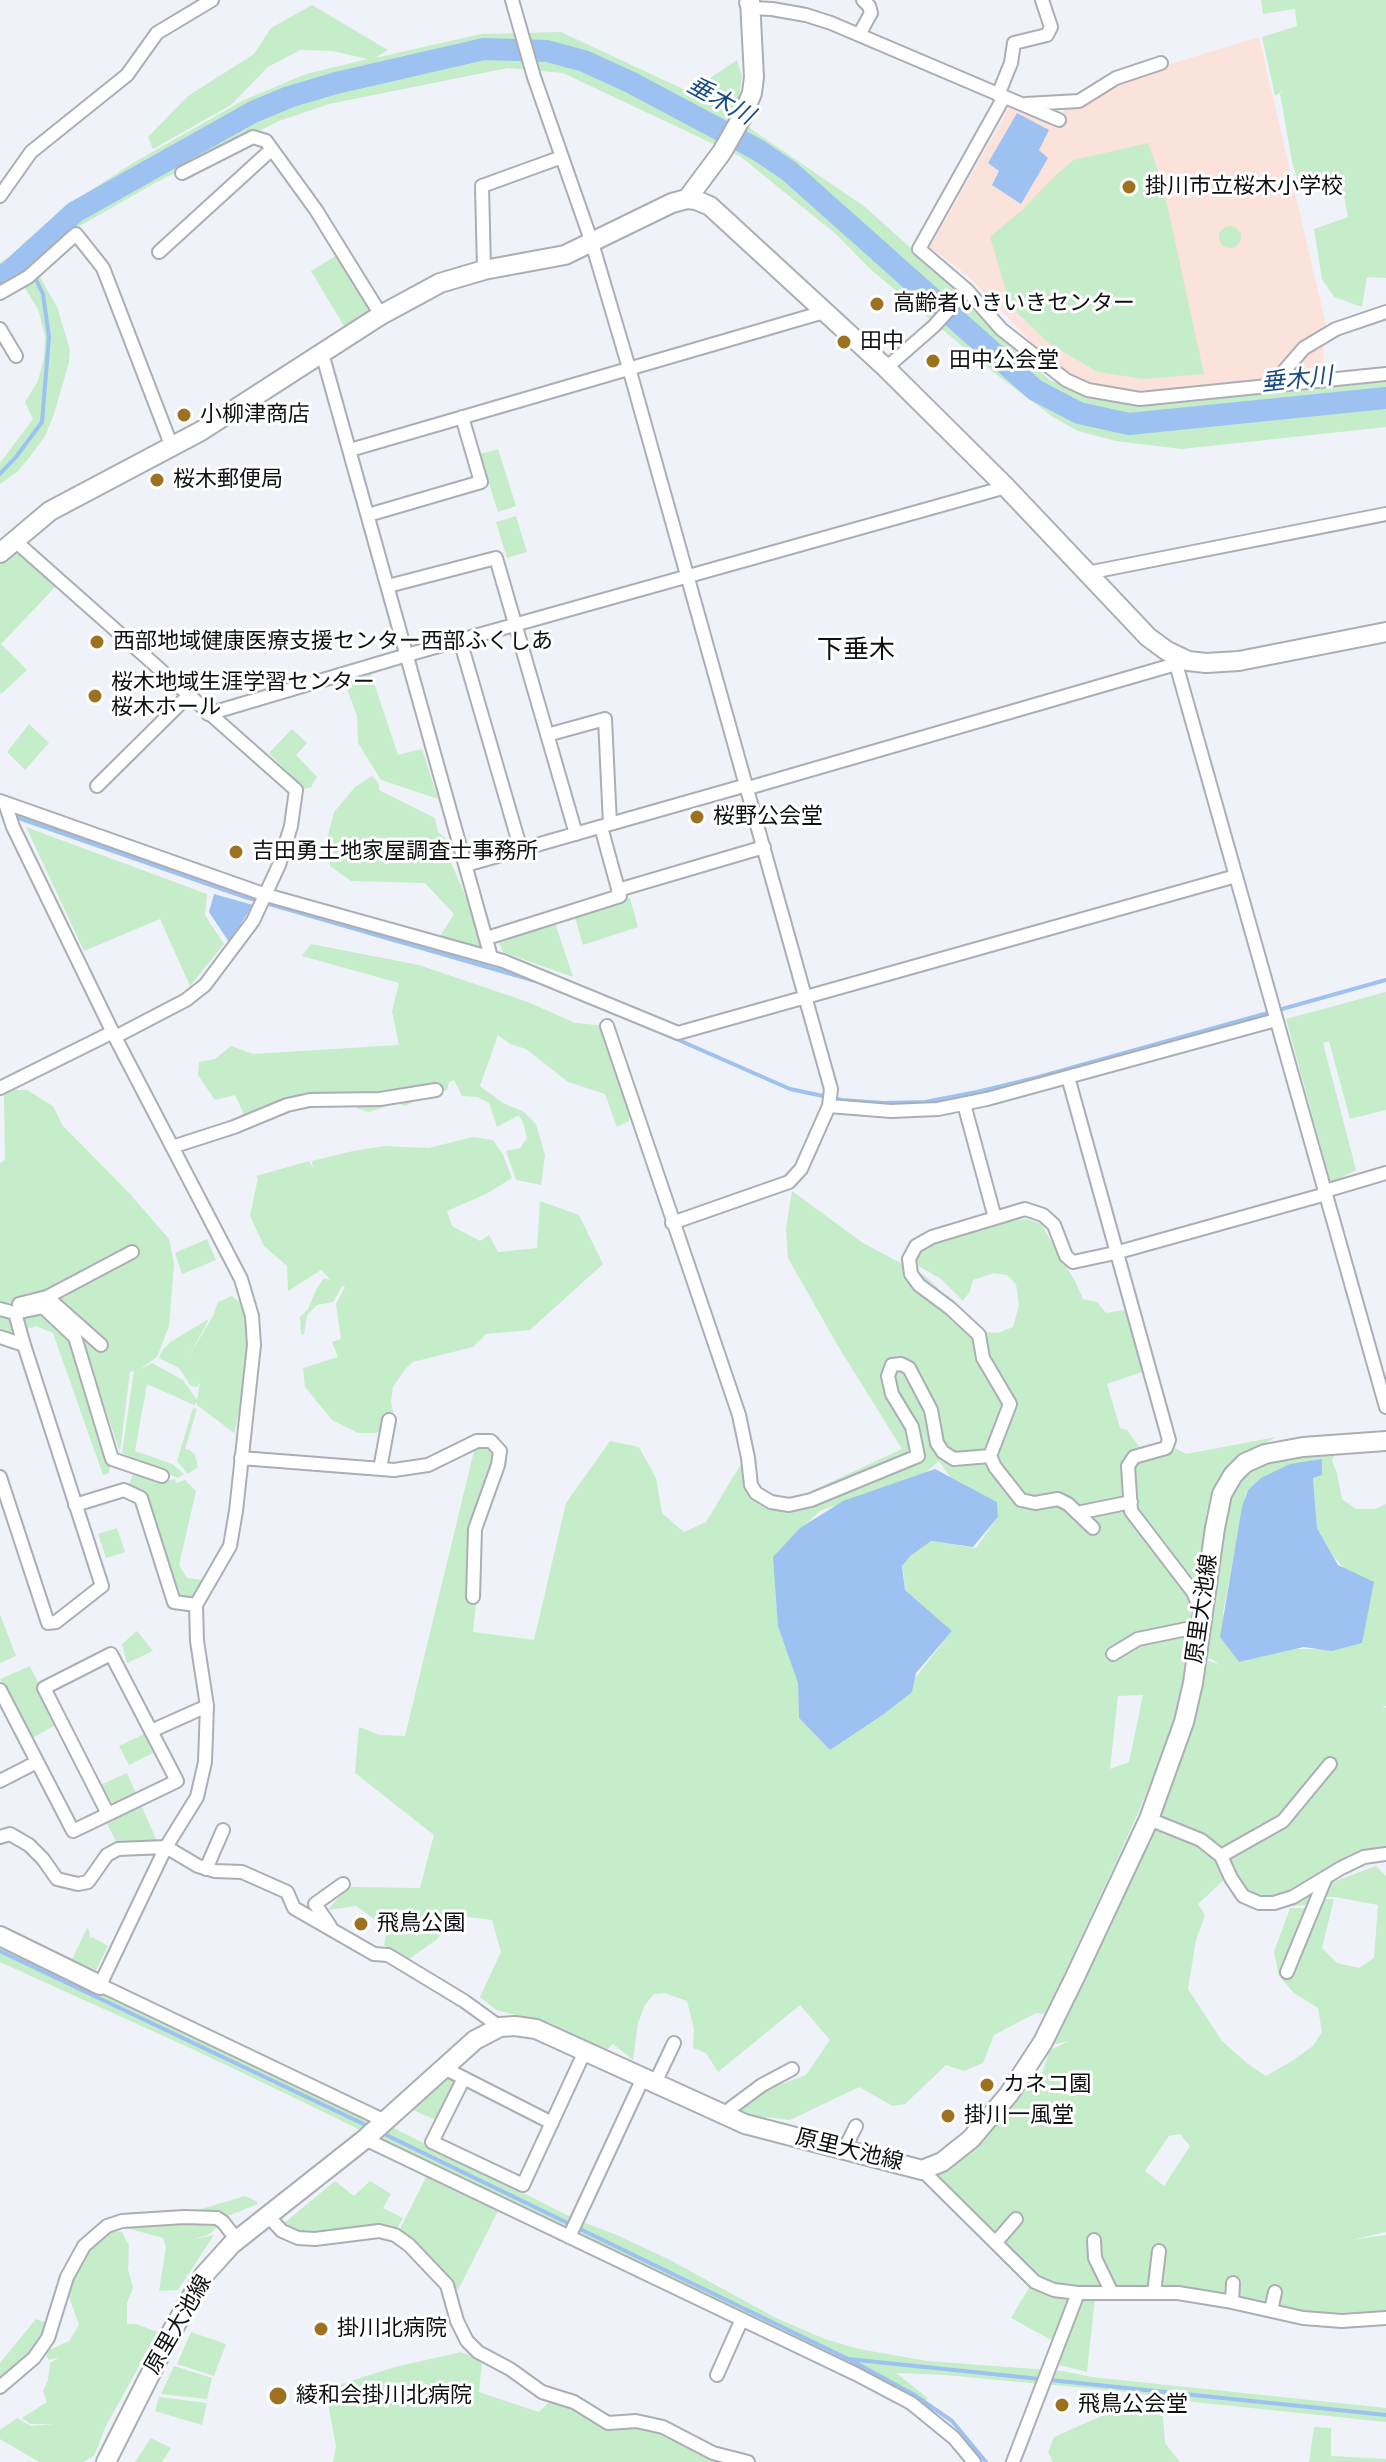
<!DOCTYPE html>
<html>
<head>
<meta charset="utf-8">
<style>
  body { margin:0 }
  canvas { display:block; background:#eff2f9 }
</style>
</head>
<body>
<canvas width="1386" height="2462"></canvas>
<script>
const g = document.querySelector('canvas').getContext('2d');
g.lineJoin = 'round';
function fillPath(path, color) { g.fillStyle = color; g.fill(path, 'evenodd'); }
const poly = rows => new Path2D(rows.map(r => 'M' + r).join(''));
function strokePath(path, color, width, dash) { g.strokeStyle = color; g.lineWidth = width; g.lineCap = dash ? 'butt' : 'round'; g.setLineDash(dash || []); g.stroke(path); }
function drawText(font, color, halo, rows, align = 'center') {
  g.font = font + ' Roboto,"Noto Sans JP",sans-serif'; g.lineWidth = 6; g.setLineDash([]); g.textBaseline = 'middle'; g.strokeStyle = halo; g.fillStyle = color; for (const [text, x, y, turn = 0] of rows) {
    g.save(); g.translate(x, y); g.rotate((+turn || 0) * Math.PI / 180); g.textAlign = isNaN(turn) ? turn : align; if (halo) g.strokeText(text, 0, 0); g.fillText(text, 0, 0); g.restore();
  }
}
fillPath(poly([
  [1259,37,1328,334,1322,338,1325,377,1132,392,1079,379,1046,357,969,277,930,247,1013,101,1057,128,1065,109,1094,100,1115,81]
]), '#fbe2da');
fillPath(poly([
  [1261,0,1386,0,1386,278,1367,277,1362,307,1334,297,1322,279,1314,229,1348,217,1342,185,1299,186,1292,161,1280,94,1284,90,1275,96,1262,37,1297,26,1295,9,1263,14],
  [312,5,388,50,375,58,481,34,561,32,713,103,865,207,951,284,994,331,1051,381,1128,398,1386,377,1386,427,1182,449,1116,441,1078,431,1053,417,993,372,869,268,837,235,741,157,563,73,508,68,329,104,279,121,155,183,78,227,36,270,57,307,70,350,69,362,54,414,45,436,29,458,17,472,0,484,0,463,33,419,25,402,38,381,44,357,45,336,38,309,25,288,29,280,0,295,0,263,22,248,71,203,133,163,244,100,306,74,368,59,333,51,300,50,268,67,231,105,153,149,148,137,188,96,254,54,271,28],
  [737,60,742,76,739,97,734,109,697,87],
  [1148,143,1162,182,1204,374,1144,379,1098,372,1050,344,1011,307,990,237,1022,210,1058,173,1074,160],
  '1219 237a11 11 0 1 1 22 0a11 11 0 1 1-22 0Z',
  [337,255,370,309,344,326,311,271],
  [498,449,516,506,498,512,480,454],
  [516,516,527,552,507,558,496,522],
  [14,553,28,558,58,584,1,644,27,670,1,694,0,693,0,565],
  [371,674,398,755,422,749,438,799,381,780,358,743,357,716,344,681],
  [29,724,49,743,25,770,7,752],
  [292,729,307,743,296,755,317,777,311,787,304,789,269,753],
  [372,776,379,783,379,790,435,818,438,832,446,839,449,858,466,897,485,950,439,938,454,914,425,883,351,881,330,866,327,839,334,812,355,787],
  [26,827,207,894,205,915,224,944,190,986,160,919,84,951],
  [630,898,638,927,583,945,575,917],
  [555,923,573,977,503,952,499,943],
  [311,944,419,965,528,1002,575,1023,607,1026,628,1088,629,1121,617,1127,605,1094,568,1082,526,1049,510,1044,498,1035,480,1086,503,1103,524,1112,536,1124,545,1155,541,1185,516,1180,506,1151,520,1148,527,1138,523,1122,519,1115,497,1127,489,1103,477,1097,462,1096,454,1080,449,1082,447,1090,419,1098,406,1106,396,1103,369,1112,358,1109,344,1098,325,1095,247,1121,235,1095,215,1100,198,1075,199,1062,215,1059,231,1046,253,1054,399,1045,392,1011,399,983,302,956],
  [1386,992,1386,1110,1350,1119,1329,1041,1323,1043,1356,1170,1331,1183,1286,1019],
  [14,1090,27,1090,53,1106,63,1126,131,1195,169,1239,174,1264,169,1326,157,1357,140,1369,152,1363,183,1380,197,1400,200,1383,197,1387,191,1386,179,1368,159,1358,162,1351,170,1342,209,1319,189,1356,213,1316,218,1302,232,1296,245,1307,253,1336,234,1436,234,1433,197,1405,197,1402,194,1405,147,1384,135,1451,172,1464,184,1474,178,1478,122,1453,134,1371,130,1372,120,1452,83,1344,93,1339,53,1303,18,1304,0,1301,0,1163,5,1160,4,1095],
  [473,1137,493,1140,503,1155,512,1178,486,1194,447,1211,452,1226,480,1241,489,1235,498,1252,537,1248,540,1201,579,1215,603,1264,530,1330,486,1334,473,1347,413,1362,406,1368,393,1387,391,1401,394,1416,390,1426,376,1433,358,1433,332,1420,305,1387,303,1368,338,1357,332,1342,341,1339,336,1304,345,1287,342,1286,333,1302,317,1305,307,1315,304,1335,301,1334,300,1317,308,1309,317,1288,324,1278,331,1280,321,1270,288,1291,287,1266,264,1246,250,1216,258,1178,256,1176,309,1161,313,1168,312,1161,353,1151,384,1146,429,1148],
  [792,1191,863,1243,925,1276,984,1332,998,1333,1013,1327,1019,1306,1016,1284,1007,1275,994,1273,973,1280,969,1293,963,1301,941,1279,915,1264,919,1250,937,1242,963,1236,997,1223,1027,1219,1041,1224,1075,1281,1083,1299,1097,1302,1106,1313,1125,1310,1139,1336,1145,1371,1107,1384,1120,1428,1127,1430,1141,1449,1155,1458,1156,1443,1163,1442,1186,1454,1276,1437,1254,1449,1238,1465,1208,1506,1205,1523,1193,1683,1131,1829,1046,2014,1036,2013,994,2035,983,2063,964,2071,946,2065,905,2104,893,2106,859,2087,790,2120,767,2117,762,2121,735,2110,752,2095,806,2075,830,2040,800,2005,718,2072,706,2053,693,2048,694,2029,687,2001,664,1993,654,1994,645,2005,638,2023,633,2060,613,2044,605,2051,551,2024,496,2010,480,1997,501,1952,492,1920,460,1916,436,1940,409,1959,384,1945,387,1928,356,1906,328,1910,347,1887,420,1888,434,1835,355,1773,359,1727,380,1735,405,1736,474,1451,480,1441,491,1441,498,1465,470,1559,481,1558,473,1632,534,1640,566,1503,610,1441,639,1447,656,1478,662,1513,684,1532,706,1522,744,1459,746,1492,764,1504,790,1501,902,1449,838,1346,788,1258,786,1229],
  [948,1450,987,1454,990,1461,940,1461],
  [939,1461,950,1477,997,1502,998,1517,976,1548,931,1541,902,1558,905,1590,952,1631,915,1678,911,1692,884,1714,830,1750,799,1718,795,1534,820,1511,926,1472],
  [1143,1695,1129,1762,1110,1769,1118,1696],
  [207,1239,216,1260,182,1274,175,1253],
  [0,1304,22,1317,41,1310,73,1341,112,1459,109,1473,103,1475,53,1333,36,1326,13,1334,0,1333],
  [193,1408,197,1409,185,1449,190,1450,195,1455,198,1467,188,1474,177,1461],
  [1265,1454,1335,1454,1332,1461,1337,1473,1342,1499,1356,1509,1376,1509,1386,1504,1386,1706,1382,1706,1386,1708,1386,1854,1339,1862,1276,1899,1260,1897,1246,1892,1233,1878,1224,1849,1202,1846,1217,1859,1225,1879,1198,1904,1205,1915,1196,1940,1188,1989,1222,2041,1248,2064,1266,2076,1292,2061,1313,2046,1322,2032,1318,2008,1294,1993,1279,1976,1274,1952,1290,1908,1308,1908,1315,1899,1307,1905,1291,1906,1322,1886,1376,1866,1386,1876,1386,2232,1351,2240,1386,2235,1386,2312,1302,2313,1141,2293,1078,2293,1036,2283,923,2169,998,2116,1021,2075,1041,2077,1050,2050,1069,2041,1052,2045,1153,1820,1168,1794,1179,1762,1203,1661,1210,1661,1219,1665,1212,1659,1202,1658,1222,1494],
  [1313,1477,1317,1528,1334,1557,1361,1587,1317,1649,1296,1649,1238,1662,1223,1613,1246,1492],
  [1332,1762,1331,1773,1301,1812,1283,1821],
  [1319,1897,1335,1897,1378,1905,1374,1958,1359,1968,1337,1963,1322,1948,1334,1899,1318,1899],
  [1180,2134,1190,2146,1164,2186,1145,2171,1169,2136],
  [137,1465,164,1477,167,1481,175,1479,176,1483,185,1480,196,1491,179,1565,187,1578,202,1580,190,1604,176,1602,144,1494,129,1484],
  [117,1528,125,1552,106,1558,98,1534],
  [0,1614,16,1656,0,1663],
  [137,1631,153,1651,127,1663,122,1644],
  [30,1666,58,1724,32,1738,0,1679],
  [144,1734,153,1753,129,1765,119,1746],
  [127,1773,136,1793,115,1803,107,1800,100,1785],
  [141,1805,157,1841,117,1843,107,1824],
  [87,1928,89,1930,90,1939,92,1937,108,1946,96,1970,72,1959],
  [0,1945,396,2129,577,2220,617,2235,670,2260,776,2318,825,2339,859,2349,927,2361,1062,2371,1092,2377,1386,2408,1386,2422,1184,2401,1129,2392,945,2375,896,2373,928,2398,918,2409,332,2116,201,2053,0,1962],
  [449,2072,464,2078,442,2123,411,2109],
  [427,2175,499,2209,458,2290,399,2231],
  [335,2181,354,2196,370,2181,391,2194,383,2208,403,2218,396,2230,297,2233,291,2231,283,2224],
  [245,2196,256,2201,258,2204,230,2215,188,2213],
  [211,2221,218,2226,210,2234,191,2240,214,2235,178,2290,159,2291,166,2247,163,2238,123,2227,139,2224],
  [113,2231,122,2232,129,2246,128,2269,133,2288,127,2303,127,2324,136,2324,158,2332,106,2426,94,2456,83,2462,39,2462,0,2439,0,2430,17,2418,31,2426,55,2424,30,2424,22,2418,47,2402,43,2391,48,2380,50,2363,59,2357,49,2360,46,2356,49,2350,69,2341,79,2325,68,2294,78,2268,92,2246],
  [1030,2286,1054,2293,1074,2294,1053,2341,1011,2318],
  [1095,2298,1087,2372,1055,2364,1081,2299],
  [36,2319,50,2324,46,2338,0,2383,0,2363],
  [191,2332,226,2344,214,2376,177,2364],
  [461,2352,482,2360,479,2392,539,2412,555,2396,611,2423,636,2421,750,2462,333,2462,336,2446,326,2393,341,2384,395,2367],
  [174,2366,212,2378,207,2399,161,2394],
  [159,2397,207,2403,202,2425,155,2411],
  [1157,2401,1162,2405,1165,2443,1180,2462,1053,2462,1048,2452,1054,2437,1129,2404],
  [1314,2427,1331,2428,1331,2456,1386,2459,1386,2462,1309,2462],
  [151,2438,171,2448,162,2462,135,2462]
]), '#c5edc9');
fillPath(poly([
  [1017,113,1049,130,1039,150,1048,158,1021,204,992,185,999,171,988,163],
  [214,894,253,905,229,942,209,912],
  [1322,1459,1322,1475,1313,1478,1317,1528,1338,1565,1374,1582,1362,1643,1332,1651,1304,1647,1239,1662,1220,1637,1242,1507,1248,1490,1261,1478,1290,1464],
  [935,1469,997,1502,998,1517,973,1547,931,1541,910,1556,902,1566,905,1590,952,1631,916,1673,912,1692,884,1714,830,1750,799,1718,798,1683,778,1626,773,1557,800,1528,843,1501]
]), '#9dc2f2');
strokePath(poly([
  [0,474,16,457,42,422,49,337,43,294,25,257],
  [13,816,245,897,539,982],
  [665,1034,790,1089,842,1100,884,1103,925,1102,977,1092,1035,1078,1386,980],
  [0,1951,372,2128],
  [380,2132,848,2359,1386,2415],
  [852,2361,913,2394,952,2421,986,2462]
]), '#9dc2f2', 4);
strokePath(poly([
  [0,277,9,272,75,212,253,112,289,97,336,83,484,49,547,51,584,61,630,82,758,150,789,171,1035,390,1079,413,1129,424,1386,398]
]), '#9dc2f2', 22);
const street = poly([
  [512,0,534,77,592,243,629,368,831,1089,829,1106,801,1169,789,1182,672,1223],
  [746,3,751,8,772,9,806,15,831,23,1059,120],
  [859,35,871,13,869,6,863,0],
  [998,95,1011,63,1014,43,1047,35,1051,27,1042,0],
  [1004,97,919,249,967,290,1001,329,1066,380,1088,390,1140,399,1386,374],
  [1026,104,1079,101,1116,78,1161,63],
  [182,173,253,137,266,141,316,210,381,315],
  [0,196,31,152,127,75,157,33,212,0],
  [159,252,272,149],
  [484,270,482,186,562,157],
  [0,293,28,277,76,234,103,268,172,447],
  [0,329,16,356],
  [322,353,491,957],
  [886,368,934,326,967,290],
  [1271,386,1304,348,1336,329,1386,312],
  [350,450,824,312],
  [368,515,481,482,462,417],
  [14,540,296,790,291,826,279,865,253,921,205,985,186,1000,115,1037],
  [1087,573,1386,514],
  [388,586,496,558,576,834],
  [460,640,521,850],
  [208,714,407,655,1006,487],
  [547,735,605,719,610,824],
  [97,786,188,696],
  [748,788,1176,664,1386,1407],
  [0,801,266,895,503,961,678,1033,1236,876],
  [5,803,13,827,115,1037,241,1279,252,1316,254,1345,236,1511,230,1546,196,1605,197,1641,207,1706,205,1762,197,1797,166,1847,100,1985,385,2121],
  [466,865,747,785],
  [618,890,764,847],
  [487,938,620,896,601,827],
  [607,1026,739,1415,748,1458,751,1485,756,1493,771,1502,789,1505,811,1500,918,1456,912,1427,892,1394,888,1376,892,1365,901,1364,909,1368,931,1410,937,1443,943,1452,954,1459,990,1456],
  [1068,1077,1169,1440,1166,1448,1134,1457,1128,1466,1131,1511,1193,1592,1201,1611],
  [0,1088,113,1032],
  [964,1104,995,1218],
  [829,1106,891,1111,938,1109,987,1099,1276,1020],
  [172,1147,234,1127,287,1105,310,1100,380,1099,436,1090],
  [1325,1191,1386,1173],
  [47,1297,132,1252],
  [19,1304,47,1297,101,1345],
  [0,1309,15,1313,43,1307,75,1337,112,1459,162,1476],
  [15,1313,24,1345],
  [0,1337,24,1345,102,1586,56,1622,48,1623,0,1477],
  [241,1458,394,1470,428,1465,477,1441,491,1441,500,1451,498,1465,475,1529,473,1597],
  [380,1469,389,1420],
  [75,1505,124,1490,141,1498,174,1602,196,1605],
  [1077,1513,1131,1502],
  [1093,1528,1068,1504,1058,1499,1035,1503,1021,1500,995,1467,990,1456,1010,1404,983,1358,979,1335,950,1308,919,1285,911,1274,909,1259,916,1246,932,1237,1025,1209,1043,1215,1054,1225,1066,1256,1073,1262,1115,1253,1326,1194],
  [1113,1654,1138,1639,1201,1626],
  [0,1690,73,1831,177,1781,111,1654,44,1688,108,1814],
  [151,1731,207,1706],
  [0,1781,37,1762],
  [1149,1819,1201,1840,1221,1856,1231,1878,1243,1896,1259,1903,1274,1903,1293,1897,1341,1868,1364,1857,1386,1854],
  [0,1837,10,1834,29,1845,43,1859,57,1879,78,1884,88,1882,107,1855,118,1849,166,1847,198,1866,215,1871,242,1872,287,1892,294,1908,374,1954,388,1955,464,2001,500,2027],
  [1221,1856,1283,1821,1330,1764],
  [206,1869,223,1830],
  [330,1926,315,1904,343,1884],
  [1287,1972,1326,1877],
  [444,2068,552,2123],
  [464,2078,432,2142,523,2185,585,2051],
  [655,2083,674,2043],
  [727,2116,731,2108,762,2085,792,2069],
  [365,2139,856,2374,911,2403,954,2438,974,2462],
  [844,2150,856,2126],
  [922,2170,1035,2282,1054,2290,1078,2293,1178,2293,1227,2301,1303,2318,1342,2321,1386,2318],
  [268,2216,282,2231,298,2238,315,2239,379,2231,395,2235,409,2245,447,2285,457,2321,467,2341,478,2352,510,2369,542,2392,574,2402,608,2423,636,2421,663,2427,713,2453,748,2462],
  [569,2237,643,2078],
  [1094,2240,1095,2258,1112,2293],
  [996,2242,1016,2219],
  [1154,2293,1159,2251],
  [1232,2302,1233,2283],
  [1271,2311,1275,2292],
  [717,2375,742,2319],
  [0,2387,34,2358,48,2338,67,2277,84,2246,107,2226,122,2221,184,2217,217,2218,223,2222,237,2240],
  [1013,2462,1078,2293]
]);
const secondary = poly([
  [687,199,722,152,742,117,752,93,754,77,750,0],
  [0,553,50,511,201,431,381,315,440,283,484,270,565,255,672,203,687,199,696,200,710,206,886,368,1006,487,1148,637,1167,651,1188,661,1206,663,1239,661,1386,632],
  [0,1936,100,1985],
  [106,2462,171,2333,204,2275,232,2244,365,2139,475,2040,500,2027,515,2026,536,2029,745,2124,922,2170,942,2162,971,2139,1009,2094,1043,2042,1074,1979,1149,1819,1184,1722,1193,1683,1215,1528,1222,1494,1233,1475,1245,1463,1265,1454,1303,1447,1386,1441]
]);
strokePath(street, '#acaeb5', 16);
strokePath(secondary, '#acaeb5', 22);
strokePath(street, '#fff', 12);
strokePath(secondary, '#fff', 18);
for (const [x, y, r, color] of [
  [1129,187,8,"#9d7120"],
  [877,304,8,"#9d7120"],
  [844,342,8,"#9d7120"],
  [933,361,8,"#9d7120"],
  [184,415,8,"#9d7120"],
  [157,480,8,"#9d7120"],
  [97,642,8,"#9d7120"],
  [95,696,8,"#9d7120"],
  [697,817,8,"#9d7120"],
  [236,852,8,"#9d7120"],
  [361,1924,8,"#9d7120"],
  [987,2085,8,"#9d7120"],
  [948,2116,8,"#9d7120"],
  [321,2329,8,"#9d7120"],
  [278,2396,10,"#9d7120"],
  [1062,2405,8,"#9d7120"]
]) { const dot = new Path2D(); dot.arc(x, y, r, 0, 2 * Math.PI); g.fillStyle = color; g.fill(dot); strokePath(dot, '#fff', 3); }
drawText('22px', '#0f1012', '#fff', [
  ["掛川市立桜木小学校",1145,187],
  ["高齢者いきいきセンター",893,304],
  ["田中",860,342],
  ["田中公会堂",949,361],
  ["小柳津商店",200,415],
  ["桜木郵便局",173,480],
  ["西部地域健康医療支援センター西部ふくしあ",113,642],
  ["桜木地域生涯学習センター",111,683],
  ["桜木ホール",111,708],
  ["桜野公会堂",713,817],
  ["吉田勇土地家屋調査士事務所",252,852],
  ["飛鳥公園",377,1924],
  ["カネコ園",1003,2085],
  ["掛川一風堂",964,2116],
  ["掛川北病院",337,2329],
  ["綾和会掛川北病院",296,2396],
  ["飛鳥公会堂",1078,2405]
], 'left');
drawText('22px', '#0f1012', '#fff', [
  ["原里大池線",1203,1609,-82],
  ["原里大池線",849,2151,14],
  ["原里大池線",179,2325,-60]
]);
drawText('italic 24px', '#184a83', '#fff', [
  ["垂木川",720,102,29],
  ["垂木川",1297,381,-6]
]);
drawText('26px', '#0f1012', '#fff', [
  ["下垂木",856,651]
]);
</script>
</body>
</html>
